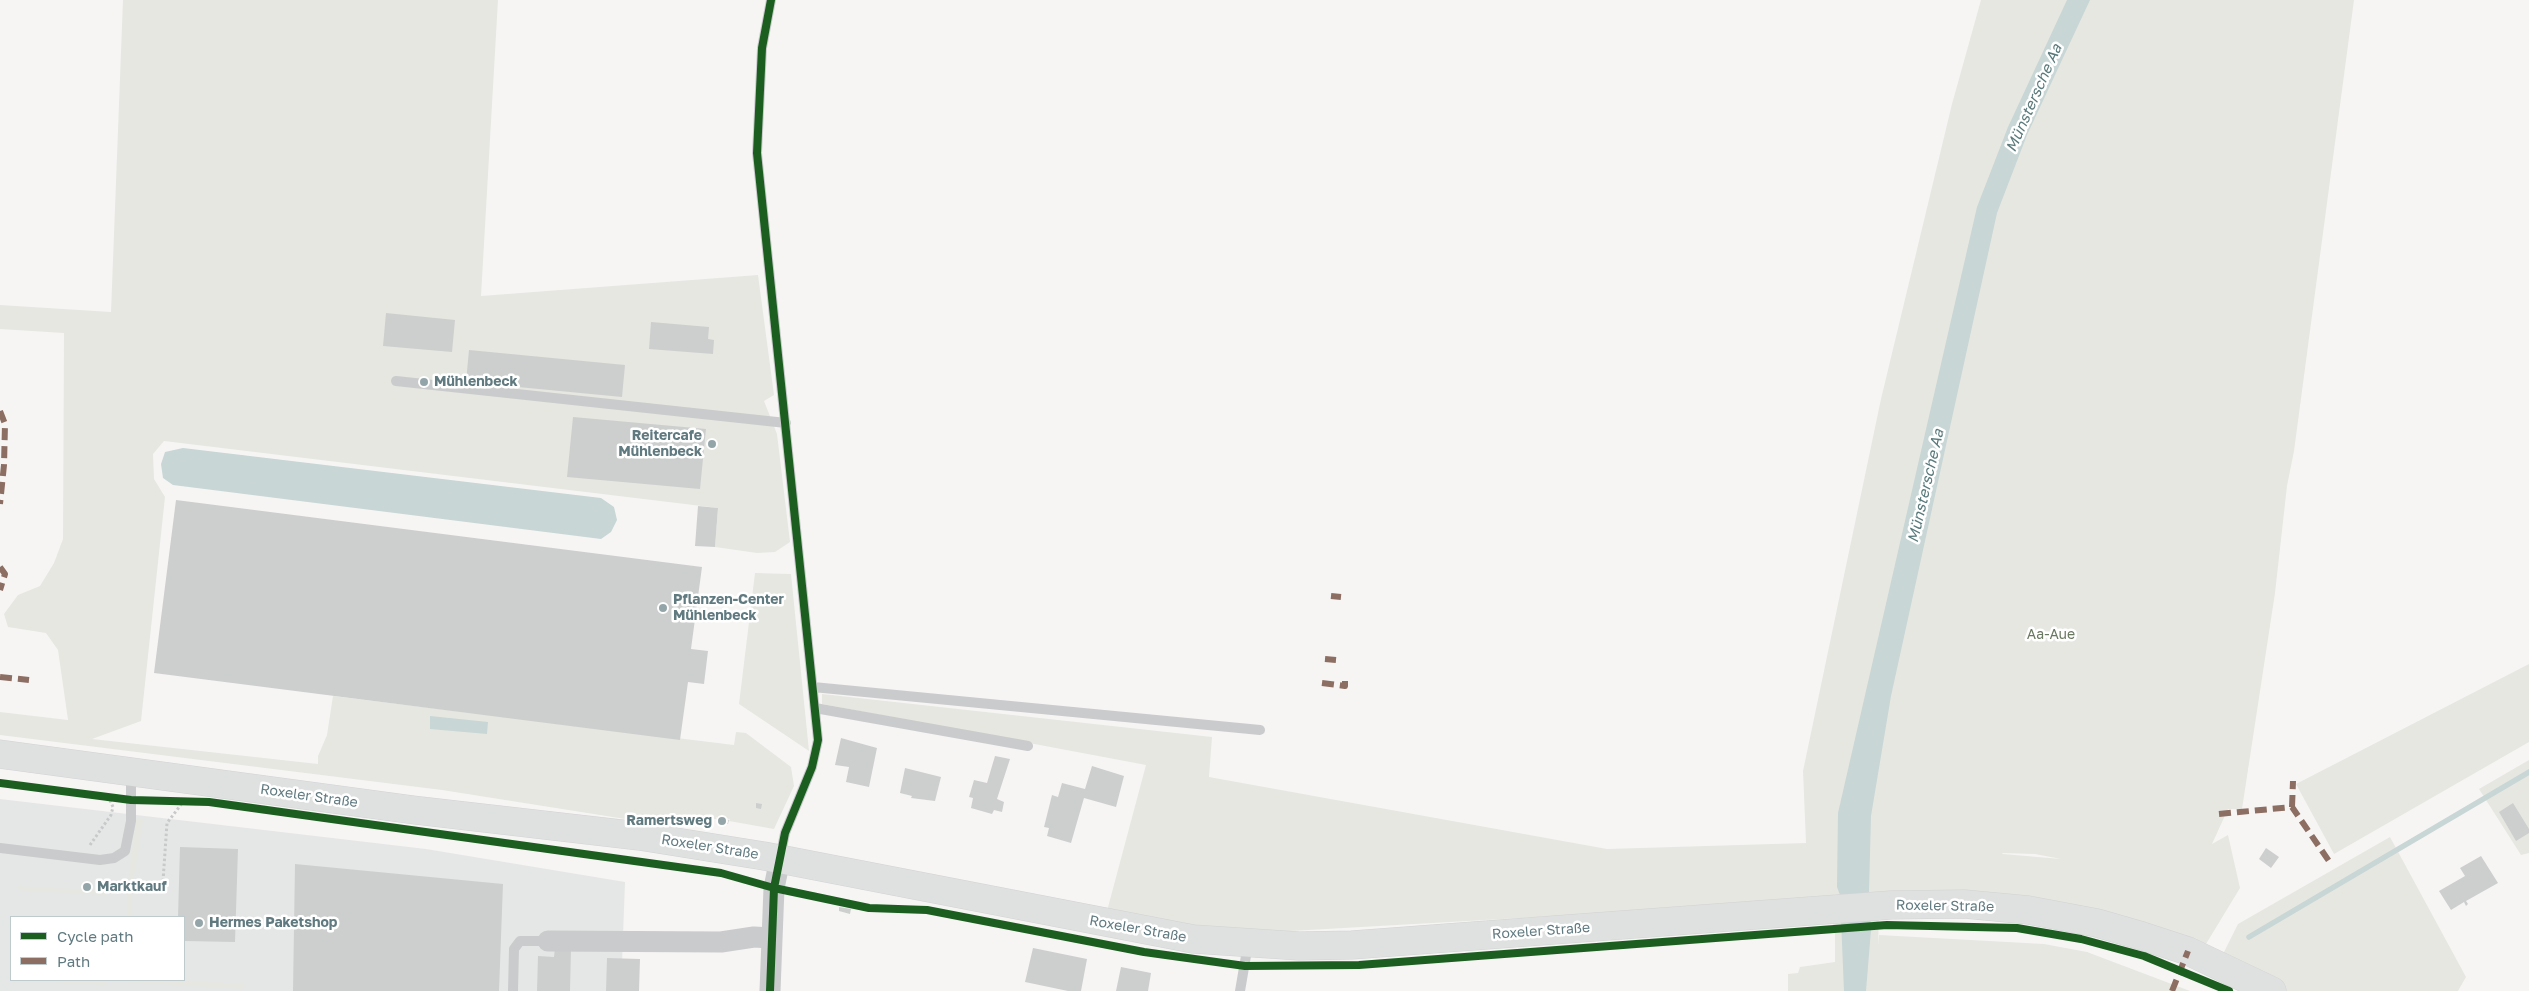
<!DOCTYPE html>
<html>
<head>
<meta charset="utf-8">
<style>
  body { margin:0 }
  #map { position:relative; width:2529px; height:991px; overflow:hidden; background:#f6f5f4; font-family:"Golos Text",sans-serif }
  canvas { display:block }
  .legend { position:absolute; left:10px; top:916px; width:175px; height:65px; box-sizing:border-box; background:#fff; border:1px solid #bfcacc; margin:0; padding:6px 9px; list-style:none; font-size:15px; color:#607a80 }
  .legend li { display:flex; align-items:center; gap:10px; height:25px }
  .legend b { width:25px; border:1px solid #bfcacc }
</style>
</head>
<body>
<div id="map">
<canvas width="2529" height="991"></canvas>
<ul class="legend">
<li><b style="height:6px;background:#1b5e20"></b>Cycle path</li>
<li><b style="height:6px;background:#8d6e63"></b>Path</li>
</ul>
</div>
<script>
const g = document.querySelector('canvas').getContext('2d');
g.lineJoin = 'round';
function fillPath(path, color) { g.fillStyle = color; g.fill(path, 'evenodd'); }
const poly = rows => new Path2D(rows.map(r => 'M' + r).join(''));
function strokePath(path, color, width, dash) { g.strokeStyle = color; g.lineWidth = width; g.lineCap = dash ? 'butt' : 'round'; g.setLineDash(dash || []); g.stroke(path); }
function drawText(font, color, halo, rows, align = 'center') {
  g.font = font + ' "Golos Text",sans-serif'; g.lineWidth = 5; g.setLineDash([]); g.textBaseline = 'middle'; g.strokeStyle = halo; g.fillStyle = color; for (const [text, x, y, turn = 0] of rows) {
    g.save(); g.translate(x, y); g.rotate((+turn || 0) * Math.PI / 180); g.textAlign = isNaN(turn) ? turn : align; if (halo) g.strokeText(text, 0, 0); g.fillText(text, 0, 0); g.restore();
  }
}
fillPath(poly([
  [0,799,426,849,625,882,621,991,0,991],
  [11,917,184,917,184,980,11,980]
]), '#e5e7e6');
fillPath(poly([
  [123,0,498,0,481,296,758,275,774,395,764,401,777,434,790,542,775,552,757,553,715,547,718,508,164,441,153,454,154,479,165,497,141,721,92,739,318,764,318,756,327,735,333,696,734,745,736,732,746,733,791,767,794,786,774,829,729,821,730,819,716,817,716,819,702,818,702,822,657,824,442,790,0,735,0,712,68,720,58,650,46,633,8,627,4,614,18,595,40,586,54,563,63,539,64,333,0,329,0,305,111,312],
  [1981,0,2354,0,2294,451,2287,486,2275,593,2242,809,2228,809,2212,844,2228,835,2240,888,2206,944,2099,911,1879,915,1878,946,1879,935,2044,944,2087,952,2190,991,1788,991,1788,974,1798,973,1800,967,1835,962,1835,934,1828,896,1609,913,1238,934,1107,911,1146,765,822,704,822,694,1212,737,1209,777,1607,849,1806,843,1803,771,1881,399,1952,104],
  [2002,853,2035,854,2061,859,2003,854],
  [755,573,791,574,809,751,739,704],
  [2529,664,2529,742,2334,854,2296,784],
  [2529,760,2529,853,2521,855,2479,789],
  [136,820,143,820,132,890,132,917,127,917,127,891],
  [2390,837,2466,977,2458,991,2283,991,2223,954,2238,924],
  [17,886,106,891,106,895,17,890],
  [20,980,106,980,105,985],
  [126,980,168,980,244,984,244,989,126,982]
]), '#e6e7e1');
fillPath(poly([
  [2067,0,2090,0,2027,135,1997,213,1891,696,1871,816,1869,891,1871,930,1866,991,1844,991,1840,895,1837,887,1838,813,1977,207,2008,127],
  [183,448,601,498,614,507,617,520,611,532,601,539,173,485,163,478,161,464,165,452],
  [430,716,488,722,487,734,430,729]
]), '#c8d6d6');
strokePath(poly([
  [2249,937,2529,772]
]), '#c8d6d6', 5.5);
fillPath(poly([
  [386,313,455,320,452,352,383,346],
  [651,322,709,327,708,339,714,340,713,354,649,349],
  [469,350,625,365,622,397,466,382],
  [573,417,706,429,700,489,567,477],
  [176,500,702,567,691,649,708,651,704,684,688,682,680,740,154,673],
  [698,506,718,508,715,547,695,546],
  [841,738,877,748,869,787,846,782,849,767,835,765],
  [995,756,1010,759,997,799,1004,802,1002,812,994,810,992,814,971,808,973,798,969,797,974,780,987,783],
  [1092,766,1124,776,1116,807,1084,798,1071,843,1047,836,1049,828,1044,827,1052,795,1058,797,1062,783,1085,789],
  [905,768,941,777,935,801,911,798,912,796,900,793],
  [756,803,762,804,761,809,756,808],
  [2513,803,2529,829,2529,833,2516,841,2499,812],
  [717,817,729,820,728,824,716,822],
  [180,847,238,849,235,942,184,941,184,917,178,917],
  [2266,848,2279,857,2271,868,2259,859],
  [2481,856,2498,883,2466,901,2468,904,2466,906,2464,902,2451,910,2439,891,2465,876,2460,868],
  [295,864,503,884,499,991,293,991],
  [839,907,851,909,850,914,839,911],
  [555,948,571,949,570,991,537,991,538,956,554,957],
  [1033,948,1087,959,1081,991,1068,991,1025,982],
  [607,958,640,959,639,991,606,991],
  [1121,967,1151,973,1148,991,1116,991]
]), '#cdcfcf');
const secondary = poly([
  [0,754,414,810,639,836,764,856,1193,939,1299,946,1352,945,1891,905,1964,904,2028,910,2097,923,2142,936,2188,951,2272,991]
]);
strokePath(secondary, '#d2d3d4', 29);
strokePath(poly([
  [90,845,111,815,113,807,109,798],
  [163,881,167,823,183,802]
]), '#c7c9ca', 3, [2.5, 2.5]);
strokePath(poly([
  [771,0,762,48,757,153,818,740,812,767,785,833,780,858],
  [396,381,786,423],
  [813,687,1260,730],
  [815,708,1028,746],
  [0,848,100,860,114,858,125,851,131,821,131,772],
  [513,991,514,949,520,941,548,941],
  [1240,991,1248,944]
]), '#cacbcc', 10);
strokePath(poly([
  [548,941,721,942,754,937,771,938],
  [770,991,774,888,780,859]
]), '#cacbcc', 21);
strokePath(secondary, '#dfe0e0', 28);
strokePath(poly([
  [0,411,5,424,4,465,0,504],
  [0,567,5,574,0,590],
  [1331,596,1341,597],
  [1325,659,1336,660],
  [0,677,29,680],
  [1322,683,1345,686,1345,681],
  [2292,807,2293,781],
  [2219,814,2292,807,2331,864],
  [2172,991,2188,951]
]), '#8d6e63', 6, [12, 6]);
strokePath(poly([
  [0,783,131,800,209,802,721,873,774,888,869,908,927,910,1144,952,1245,966,1359,965,1887,925,2017,928,2081,939,2144,956,2229,991],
  [770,991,774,888,785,833,812,767,818,740,757,153,762,48,771,0]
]), '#1b5e20', 8);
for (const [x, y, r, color] of [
  [424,382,5,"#94a5a9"],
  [712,444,5,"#94a5a9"],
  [663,608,5,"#94a5a9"],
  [722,821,5,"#94a5a9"],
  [87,887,5,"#94a5a9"],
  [199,923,5,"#94a5a9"]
]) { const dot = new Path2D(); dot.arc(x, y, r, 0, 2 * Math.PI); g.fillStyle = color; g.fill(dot); strokePath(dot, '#fff', 2); }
drawText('bold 14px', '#607a80', '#fff', [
  ["Mühlenbeck",434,382],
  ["Reitercafe",702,436,"right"],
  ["Mühlenbeck",702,452,"right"],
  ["Pflanzen-Center",673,600],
  ["Mühlenbeck",673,616],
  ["Ramertsweg",712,821,"right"],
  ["Marktkauf",97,887],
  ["Hermes Paketshop",209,923]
], 'left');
drawText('14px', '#69785f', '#fff', [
  ["Aa-Aue",2051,635]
]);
drawText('14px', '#607a80', '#fff', [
  ["Roxeler Straße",309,796,8],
  ["Roxeler Straße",710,847,9],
  ["Roxeler Straße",1945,906,1],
  ["Roxeler Straße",1138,929,10],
  ["Roxeler Straße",1541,931,-4]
]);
drawText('italic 15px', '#5a7a7c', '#fff', [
  ["Münstersche Aa",2034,98,-66],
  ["Münstersche Aa",1926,486,-77]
]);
</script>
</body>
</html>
